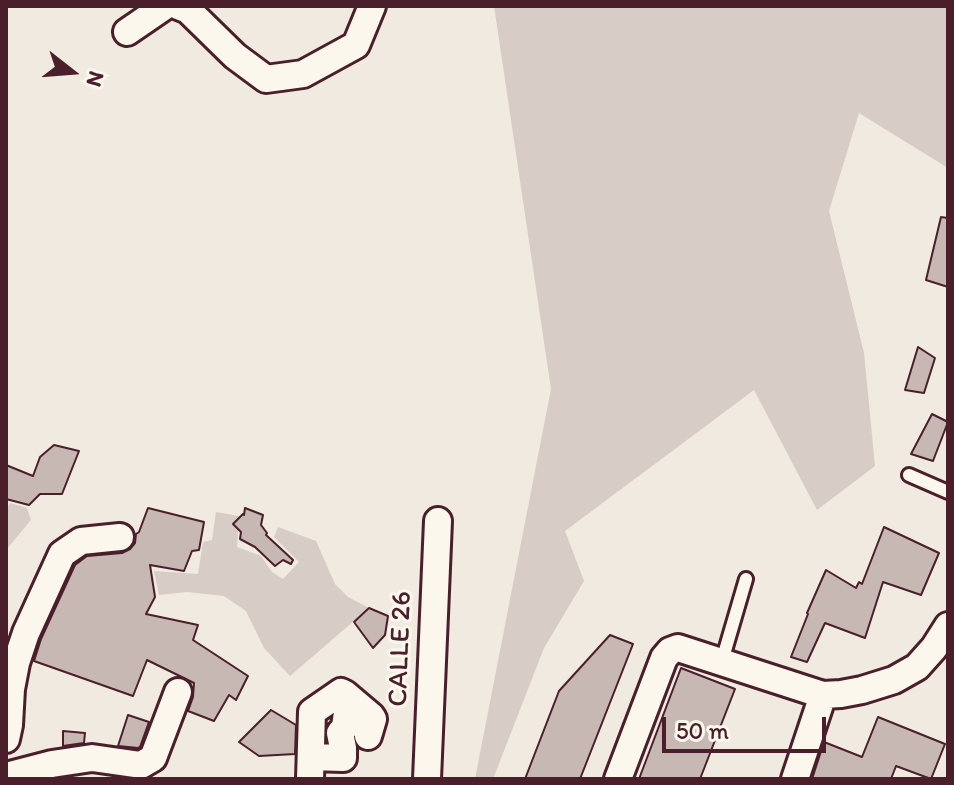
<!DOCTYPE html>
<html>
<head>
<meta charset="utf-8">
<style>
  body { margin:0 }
  #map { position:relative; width:954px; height:785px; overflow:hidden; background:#f0eae0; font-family:Itim,sans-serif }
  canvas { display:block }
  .frame { position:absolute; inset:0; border:8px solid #4a1f2b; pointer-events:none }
  .north { position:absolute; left:32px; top:32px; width:80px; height:80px; -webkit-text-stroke:6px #fbf7ec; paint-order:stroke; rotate:107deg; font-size:22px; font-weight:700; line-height:32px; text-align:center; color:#4a1f2b }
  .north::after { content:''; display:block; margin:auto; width:28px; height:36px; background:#4a1f2b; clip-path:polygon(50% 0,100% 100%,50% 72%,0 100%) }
  .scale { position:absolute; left:662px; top:717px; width:164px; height:36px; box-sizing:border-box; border:4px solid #4a1f2b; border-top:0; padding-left:10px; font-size:24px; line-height:28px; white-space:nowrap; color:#4a1f2b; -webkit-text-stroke:6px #fbf7ec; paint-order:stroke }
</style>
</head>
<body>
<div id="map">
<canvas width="954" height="785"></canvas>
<div class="frame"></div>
<div class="north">N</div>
<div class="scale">50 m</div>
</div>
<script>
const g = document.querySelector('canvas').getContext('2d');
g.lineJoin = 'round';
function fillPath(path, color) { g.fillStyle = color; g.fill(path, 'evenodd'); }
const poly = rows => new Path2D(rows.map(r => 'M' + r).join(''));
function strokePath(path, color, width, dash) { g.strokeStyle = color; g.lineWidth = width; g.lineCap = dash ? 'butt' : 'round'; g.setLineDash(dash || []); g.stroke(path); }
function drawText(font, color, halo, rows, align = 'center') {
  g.font = font + ' Itim,sans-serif'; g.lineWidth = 6; g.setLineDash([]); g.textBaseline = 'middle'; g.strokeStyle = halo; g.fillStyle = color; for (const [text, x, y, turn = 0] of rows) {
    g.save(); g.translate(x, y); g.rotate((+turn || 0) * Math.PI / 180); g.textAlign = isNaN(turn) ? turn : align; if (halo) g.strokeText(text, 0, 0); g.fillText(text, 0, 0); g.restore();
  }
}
fillPath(poly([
  [494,6,948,6,948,168,859,113,829,211,864,353,875,466,817,510,754,390,565,531,584,581,544,648,493,779,475,779,551,389],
  [10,503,27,508,31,520,6,550,6,511],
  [216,512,239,516,237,547,261,556,272,572,283,579,299,562,274,537,278,527,316,541,335,584,348,597,369,608,290,676,264,648,246,611,224,596,187,592,159,595,154,571,198,574,203,542,212,540]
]), '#d8ccc6');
const building = poly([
  [941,217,948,218,948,287,926,280,941,217],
  [918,347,935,358,924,393,905,390,918,347],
  [932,414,948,422,933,461,911,454,932,414],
  [54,445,79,451,62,494,40,494,29,505,6,499,6,465,33,476,40,457,54,445],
  [148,508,204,522,199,550,192,551,184,571,150,565,155,597,146,614,198,625,193,640,248,676,236,700,229,695,214,721,188,711,193,697,194,683,147,660,133,696,34,661,41,639,75,565,87,556,122,553,130,549,135,543,136,534,139,532,148,508],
  [245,508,263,515,261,525,267,533,266,535,293,560,291,564,283,560,275,566,255,547,240,539,241,532,233,524,243,514,244,515,245,508],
  [884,527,939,553,921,595,883,582,865,638,825,623,807,662,791,657,808,614,807,613,826,570,856,588,859,582,862,584,884,527],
  [369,608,388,616,385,635,373,648,354,622,369,608],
  [610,635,633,644,580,779,525,779,559,691,610,635],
  [681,668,735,689,700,779,639,779,681,668],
  [271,710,296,725,295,754,259,756,239,742,271,710],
  [128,715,149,722,140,747,138,748,118,746,128,715],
  [878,717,945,744,931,779,896,766,891,779,812,779,824,742,862,757,878,717],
  [63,731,85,733,84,743,63,746,63,731]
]);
fillPath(building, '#c8b8b3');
strokePath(building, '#4a1f2b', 2);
const lane = poly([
  [909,475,948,492],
  [722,661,746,579]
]);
const street = poly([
  [178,6,188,10,235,56,266,79,303,74,356,45,372,6],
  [127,32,165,6],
  [6,739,9,725,11,689,16,663,26,633,62,554,81,541,120,537],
  [311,757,343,758,343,748,340,733,345,727,348,705,352,701],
  [6,776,52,764,92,758,141,765,153,758,178,692],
  [310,779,312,712,341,692,345,694,371,716,373,719,368,736],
  [427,779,438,521],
  [618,779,664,658,670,651,678,648,823,695],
  [795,779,823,695,841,694,862,690,894,680,917,667,934,648,948,626]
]);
strokePath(lane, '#4a1f2b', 18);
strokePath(street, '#4a1f2b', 32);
strokePath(lane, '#fbf7ec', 12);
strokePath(street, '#fbf7ec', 26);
drawText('28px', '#4a1f2b', '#fbf7ec', [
  ["CALLE 26",401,649,-88]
]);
</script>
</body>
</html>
